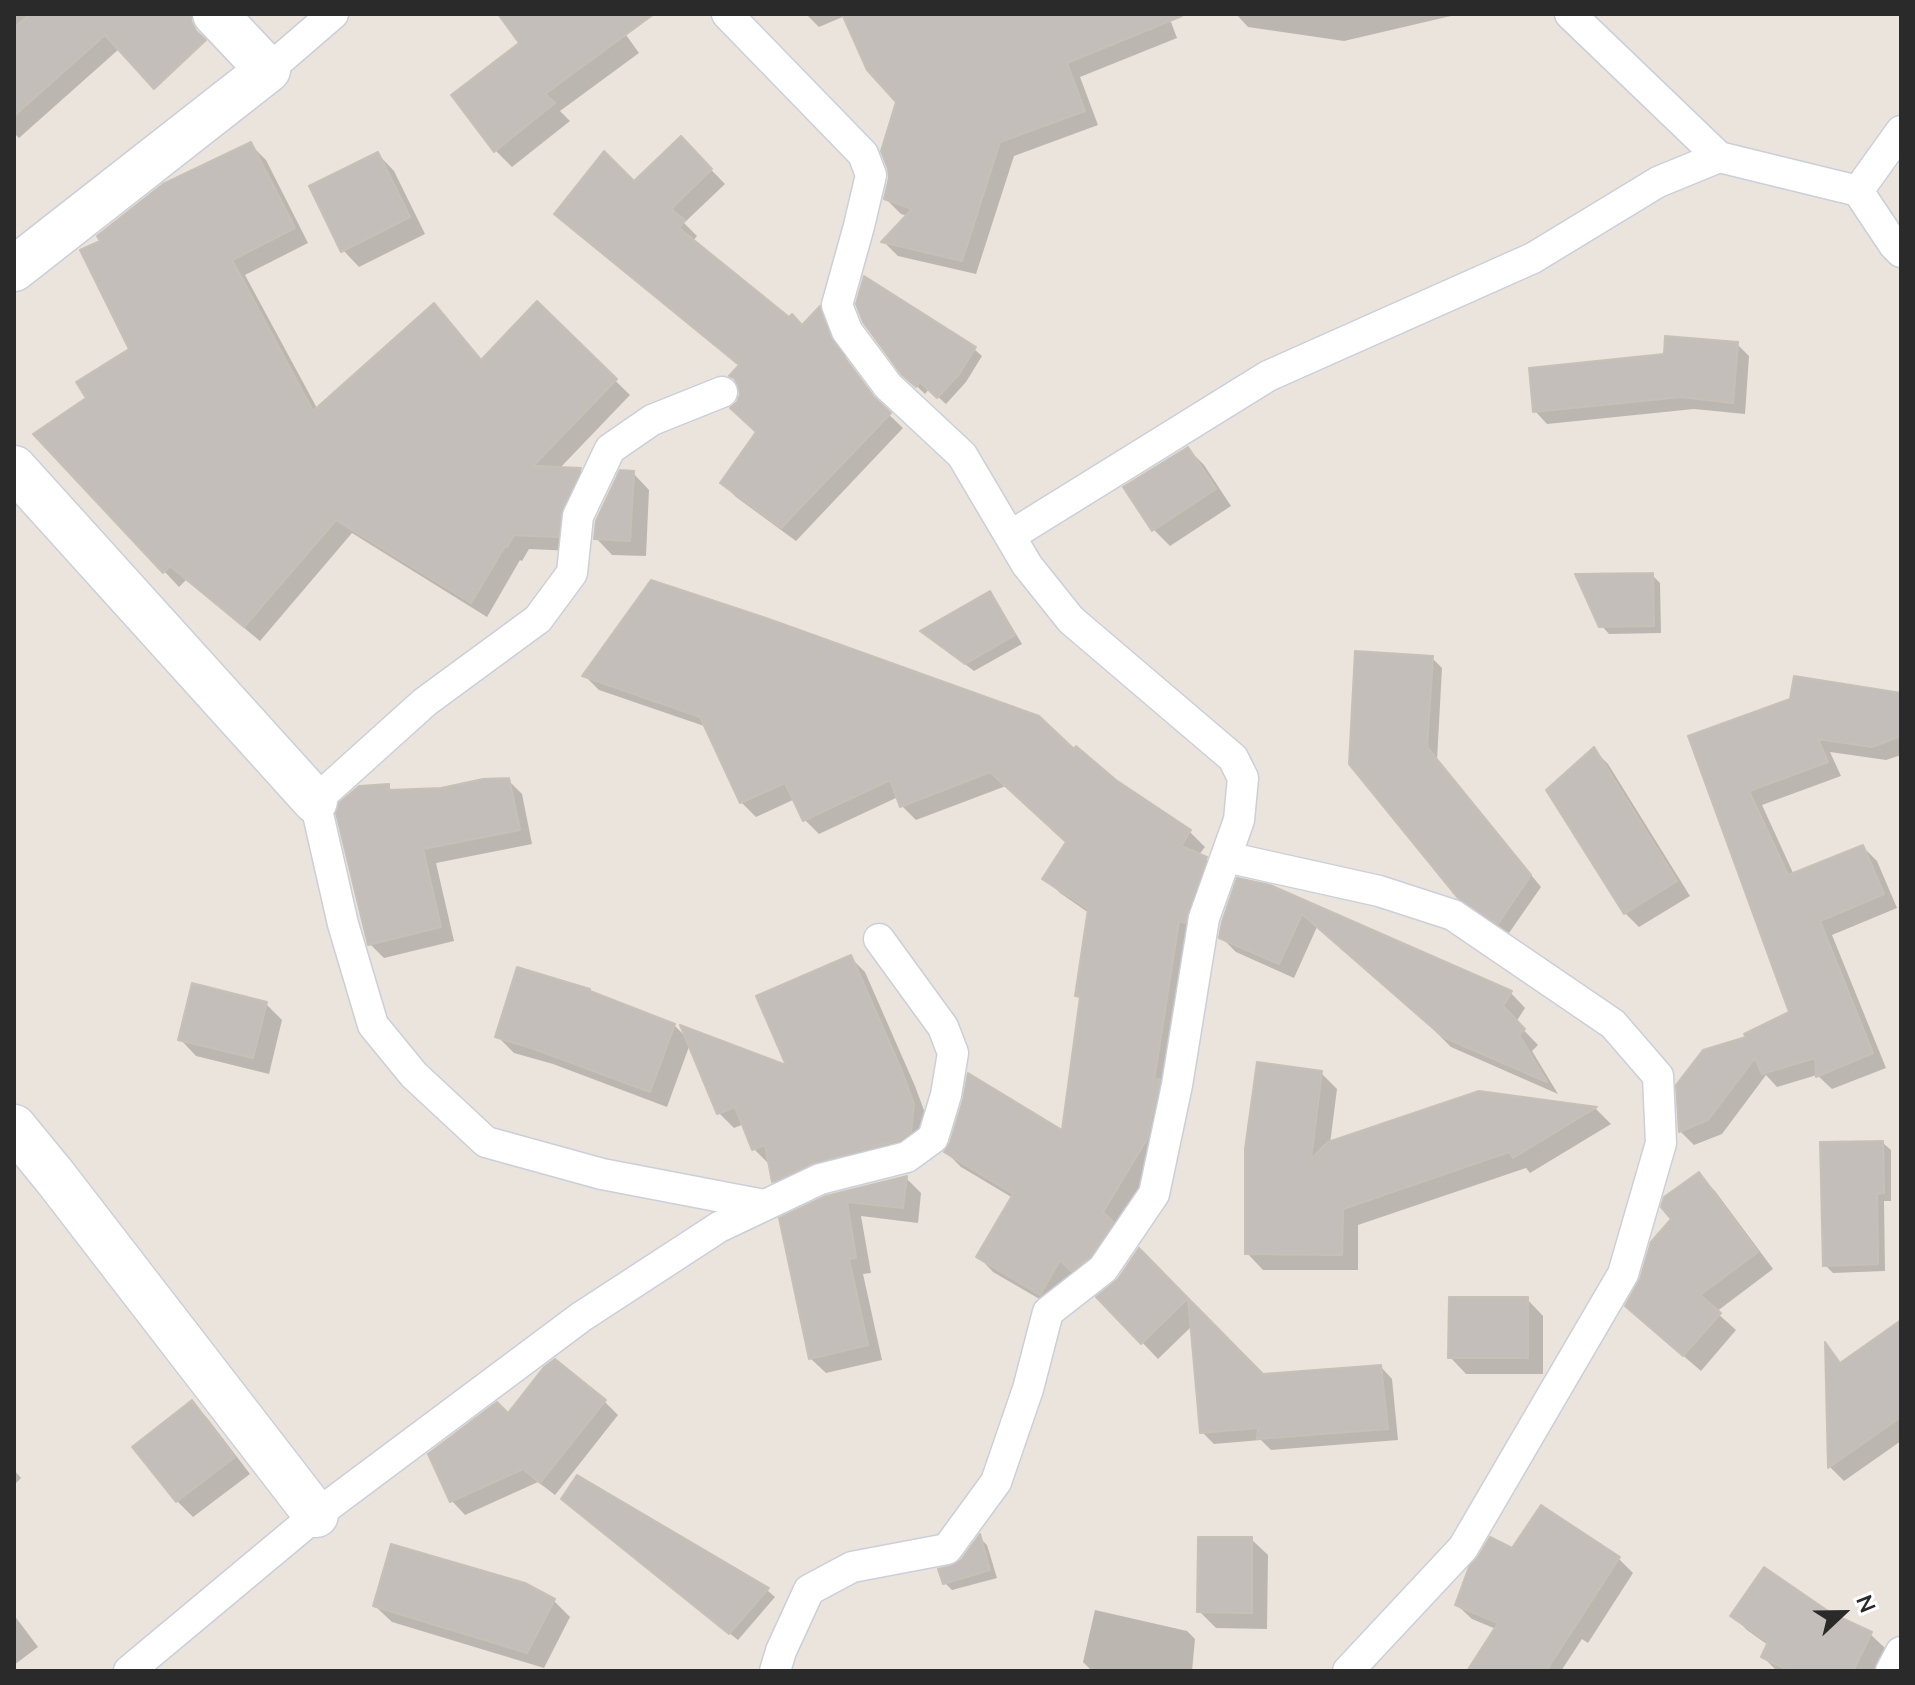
<!DOCTYPE html>
<html>
<head>
<meta charset="utf-8">
<style>
  body { margin:0 }
  #map { position:relative; width:1915px; height:1685px; overflow:hidden; background:#ebe4dd; font-family:"Nunito Sans",sans-serif }
  canvas { display:block }
  .frame { position:absolute; inset:0; border:16px solid #2a2a2a; pointer-events:none }
  .north { position:absolute; left:1803px; top:1573px; width:80px; height:80px; -webkit-text-stroke:6px #fff; paint-order:stroke; rotate:68deg; font-size:22px; font-weight:700; line-height:32px; text-align:center; color:#2a2a2a }
  .north::after { content:''; display:block; margin:auto; width:28px; height:36px; background:#2a2a2a; clip-path:polygon(50% 0,100% 100%,50% 72%,0 100%) }
</style>
</head>
<body>
<div id="map">
<canvas width="1915" height="1685"></canvas>
<div class="frame"></div>
<div class="north">N</div>
</div>
<script>
const g = document.querySelector('canvas').getContext('2d');
g.lineJoin = 'round';
function fillPath(path, color) { g.fillStyle = color; g.fill(path, 'evenodd'); }
const poly = rows => new Path2D(rows.map(r => 'M' + r).join(''));
function strokePath(path, color, width, dash) { g.strokeStyle = color; g.lineWidth = width; g.lineCap = dash ? 'butt' : 'round'; g.setLineDash(dash || []); g.stroke(path); }
fillPath(poly([
  [14,14,119,14,137,33,19,138,14,133],
  [535,14,611,14,639,53,560,111,570,121,512,167,495,150,521,44],
  [806,14,1168,14,1177,38,1080,77,1098,125,1014,156,976,274,898,256,884,242,908,216,901,214,886,199,891,178,899,101,845,16,819,27],
  [1236,14,1450,14,1451,16,1344,41,1248,27],
  [681,139,725,184,684,223,697,236,693,241,802,328,820,309,833,322,846,358,885,411,903,428,796,541,736,497,722,483,758,432,738,404,742,394,740,385,731,376,740,366,570,228,557,214,634,184],
  [251,145,266,160,308,243,245,275,318,410,434,306,483,361,537,304,630,395,559,469,580,470,595,485,572,551,529,549,522,561,520,560,487,617,352,533,260,641,186,580,179,587,36,434,89,398,132,350,103,241],
  [378,154,394,171,425,234,359,267,343,250],
  [1737,344,1749,356,1745,414,1694,409,1547,424,1535,411,1666,355],
  [974,349,982,356,966,382,946,404,929,389,925,394,903,373],
  [1188,449,1204,465,1231,506,1170,546,1154,530],
  [633,473,649,490,646,556,612,555,596,538],
  [1652,575,1660,583,1661,633,1609,634,1601,625],
  [990,594,997,602,1022,644,974,671,924,632],
  [1432,658,1442,668,1437,760,1541,887,1509,933,1470,908,1459,896,1351,764],
  [585,676,1075,752,1115,782,1190,832,1205,847,1198,856,1205,859,1220,874,1161,1154,1116,1228,1055,1308,993,1272,979,1257,1013,1198,961,1167,946,1152,1064,1133,1082,1000,1077,995,1089,913,1060,893,1045,878,1068,842,1006,786,916,820,902,806,898,797,819,834,805,820,795,799,756,817,741,802,707,727,599,690],
  [1901,695,1901,755,1886,760,1830,752,1841,776,1762,805,1794,875,1863,847,1877,861,1897,908,1832,935,1886,1068,1832,1089,1817,1075,1777,1087,1766,1075,1722,1134,1694,1145,1680,1131,1748,1038,1792,1013,1690,737],
  [1594,750,1608,764,1690,896,1639,927,1625,913],
  [508,780,522,794,532,844,436,863,454,941,384,958,370,944,388,786,393,791,441,790],
  [1239,880,1511,993,1525,1008,1516,1022,1538,1045,1532,1051,1558,1094,1451,1047,1436,1032,1436,1029,1317,927,1294,978,1236,952,1221,937],
  [850,957,865,972,915,1086,928,1121,925,1147,789,1196,774,1181,769,1164,754,1149,744,1124,734,1128,719,1113,690,1044,667,1107,553,1064,514,1053,497,1036,674,1025,688,1039,790,1069],
  [266,1004,282,1020,269,1074,196,1056,180,1039],
  [1321,1073,1337,1089,1330,1144,1479,1093,1596,1109,1611,1124,1530,1173,1526,1168,1358,1225,1358,1270,1263,1270,1247,1253],
  [1883,1143,1891,1150,1891,1201,1884,1201,1885,1271,1833,1273,1825,1265],
  [1698,1174,1715,1191,1773,1269,1716,1312,1736,1330,1701,1371,1644,1322,1673,1219],
  [906,1178,921,1193,918,1223,861,1216,871,1273,863,1274,882,1360,826,1373,810,1358,781,1219],
  [1139,1251,1263,1376,1381,1367,1392,1379,1398,1440,1271,1450,1261,1440,1214,1444,1202,1432,1193,1325,1158,1359,1099,1297,1119,1281],
  [1527,1299,1543,1316,1543,1374,1466,1374,1450,1357],
  [1901,1334,1901,1441,1844,1481,1830,1467,1827,1347,1842,1364],
  [555,1362,605,1402,618,1415,555,1495,538,1482,465,1515,452,1501,434,1461,508,1416],
  [192,1403,208,1419,250,1474,193,1517,177,1501,135,1448],
  [14,1470,21,1478,14,1485],
  [571,1507,767,1590,775,1597,738,1640],
  [980,1538,987,1545,997,1578,952,1590,945,1583],
  [1251,1539,1268,1555,1267,1629,1216,1628,1199,1611],
  [1513,1550,1618,1558,1633,1573,1588,1643,1582,1639,1561,1671,1469,1671,1496,1629,1472,1619,1457,1605],
  [554,1601,570,1617,544,1668,392,1622,375,1606],
  [1095,1610,1187,1631,1195,1639,1192,1671,1091,1670,1083,1662],
  [14,1615,38,1647,14,1665],
  [1830,1615,1870,1634,1885,1648,1874,1671,1777,1671,1763,1657,1768,1645,1747,1630,1733,1616]
]), '#0003');
const building = poly([
  [30,14,191,14,191,21,196,31,206,40,154,89,105,35,14,116,14,28,30,14],
  [498,14,654,14,545,94,555,103,494,152,451,95,519,43,498,14],
  [842,14,1182,14,1182,16,1067,63,1085,111,1000,142,962,261,881,242,912,209,884,199,889,178,888,169,881,151,896,102,867,70,842,14],
  [681,136,712,169,671,209,685,220,679,228,789,317,792,314,802,325,820,306,833,342,874,397,891,413,781,528,720,483,756,432,730,408,737,402,740,394,738,385,734,378,729,376,739,365,554,214,604,151,634,181,681,136],
  [251,142,295,228,232,260,313,411,434,303,481,360,537,301,617,379,533,466,581,468,562,509,558,537,514,535,507,547,505,546,471,603,336,520,244,627,170,566,163,573,33,434,86,398,76,382,129,349,80,250,100,241,97,236,163,184,251,142],
  [378,152,410,217,341,252,309,186,378,152],
  [864,276,976,347,959,374,937,398,920,382,916,387,901,374,863,322,856,304,864,276],
  [1665,336,1738,342,1733,403,1681,397,1533,412,1529,368,1664,354,1665,336],
  [1188,447,1216,489,1152,531,1123,487,1188,447],
  [620,470,634,471,630,541,594,539,596,521,620,470],
  [1653,573,1654,626,1599,627,1575,574,1653,573],
  [651,580,766,618,1039,716,1074,749,1076,746,1116,780,1191,830,1181,846,1207,857,1187,912,1185,923,1179,921,1154,1080,1160,1079,1147,1139,1103,1212,1113,1222,1090,1257,1071,1271,1060,1260,1040,1295,976,1257,1013,1194,944,1152,950,1143,963,1100,968,1073,1062,1130,1080,997,1075,996,1088,909,1042,879,1066,842,990,772,900,807,890,780,803,821,785,783,740,803,700,717,582,676,651,580],
  [990,591,1015,635,965,664,920,631,990,591],
  [1355,651,1433,656,1427,747,1531,875,1498,924,1458,898,1349,764,1355,651],
  [1794,676,1901,693,1901,736,1872,747,1818,739,1828,762,1749,791,1788,875,1863,845,1884,894,1820,921,1873,1053,1816,1077,1815,1058,1762,1074,1755,1058,1708,1120,1679,1132,1676,1085,1703,1050,1746,1037,1744,1034,1789,1012,1688,736,1790,699,1794,676],
  [1594,747,1677,881,1624,914,1546,790,1594,747],
  [509,778,520,830,423,849,441,927,368,945,336,813,339,803,359,786,389,784,389,790,441,788,483,779,509,778],
  [1237,878,1270,885,1512,991,1503,1006,1525,1029,1519,1035,1547,1082,1443,1037,1302,914,1279,964,1219,938,1222,922,1237,878],
  [851,955,901,1069,914,1104,911,1132,899,1140,813,1163,772,1182,765,1145,752,1150,735,1107,717,1114,680,1025,786,1065,756,996,851,955],
  [517,967,590,989,590,991,675,1024,650,1092,534,1049,495,1037,517,967],
  [192,983,267,1002,253,1058,178,1040,192,983],
  [1257,1062,1322,1071,1311,1159,1328,1142,1479,1091,1597,1107,1513,1158,1509,1152,1343,1209,1342,1255,1245,1254,1245,1149,1257,1062],
  [1883,1141,1884,1193,1877,1194,1878,1264,1823,1266,1820,1142,1883,1141],
  [1699,1172,1758,1252,1700,1295,1721,1313,1683,1356,1625,1306,1640,1279,1651,1242,1671,1219,1661,1207,1664,1197,1699,1172],
  [907,1176,903,1208,847,1202,856,1258,849,1259,868,1345,809,1359,779,1218,826,1196,907,1176],
  [1139,1248,1188,1298,1141,1344,1096,1297,1118,1279,1139,1248],
  [1449,1297,1528,1297,1528,1358,1448,1358,1449,1297],
  [1188,1298,1263,1374,1381,1365,1388,1429,1257,1439,1258,1428,1200,1433,1188,1298],
  [1901,1320,1901,1417,1828,1468,1825,1342,1840,1363,1901,1320],
  [555,1359,606,1400,540,1483,523,1469,450,1502,428,1454,497,1402,508,1413,544,1367,555,1359],
  [192,1400,235,1457,176,1502,132,1447,192,1400],
  [577,1475,769,1588,729,1634,561,1499,577,1475],
  [1541,1505,1620,1557,1546,1671,1467,1671,1498,1623,1455,1605,1469,1567,1478,1557,1490,1537,1512,1548,1541,1505],
  [980,1534,990,1570,943,1584,938,1569,951,1566,961,1560,980,1534],
  [1198,1537,1252,1537,1252,1613,1197,1612,1198,1537],
  [391,1544,525,1583,555,1599,527,1653,373,1606,391,1544],
  [1764,1567,1831,1613,1872,1632,1853,1671,1790,1671,1761,1657,1768,1642,1730,1616,1764,1567]
]);
fillPath(building, '#c3beb9');
strokePath(building, '#c6c0b6', 2);
const lane = poly([
  [727,14,863,154,871,175,859,226,837,305,847,331,888,386,962,455,1027,565,1071,620,1233,758,1243,778,1239,820,1204,918,1177,1085,1154,1194,1103,1269,1048,1312,1028,1389,996,1482,947,1549,852,1567,809,1590,781,1651,775,1671],
  [1570,14,1719,157],
  [268,70,333,14],
  [1901,131,1858,191,1894,245,1901,252],
  [722,392,652,420,610,449,578,516,572,573,538,619,425,702,315,801,343,924,373,1025,414,1075,486,1142,602,1174,764,1205],
  [1010,536,1268,376,1533,258,1658,182,1719,157,1858,191],
  [1226,857,1379,891,1453,915,1613,1024,1658,1076,1661,1143,1623,1274,1463,1548,1348,1671],
  [129,1671,316,1515,581,1317,719,1227,820,1179,907,1157,933,1138,946,1095,953,1053,943,1027,879,939],
  [1891,1671,1901,1652]
]);
const street = poly([
  [14,269,268,70,215,14],
  [14,468,315,801],
  [14,1127,55,1177,316,1515]
]);
strokePath(lane, '#cbcfda', 33);
strokePath(street, '#cbcfda', 47);
strokePath(lane, '#fff', 30);
strokePath(street, '#fff', 44);
</script>
</body>
</html>
